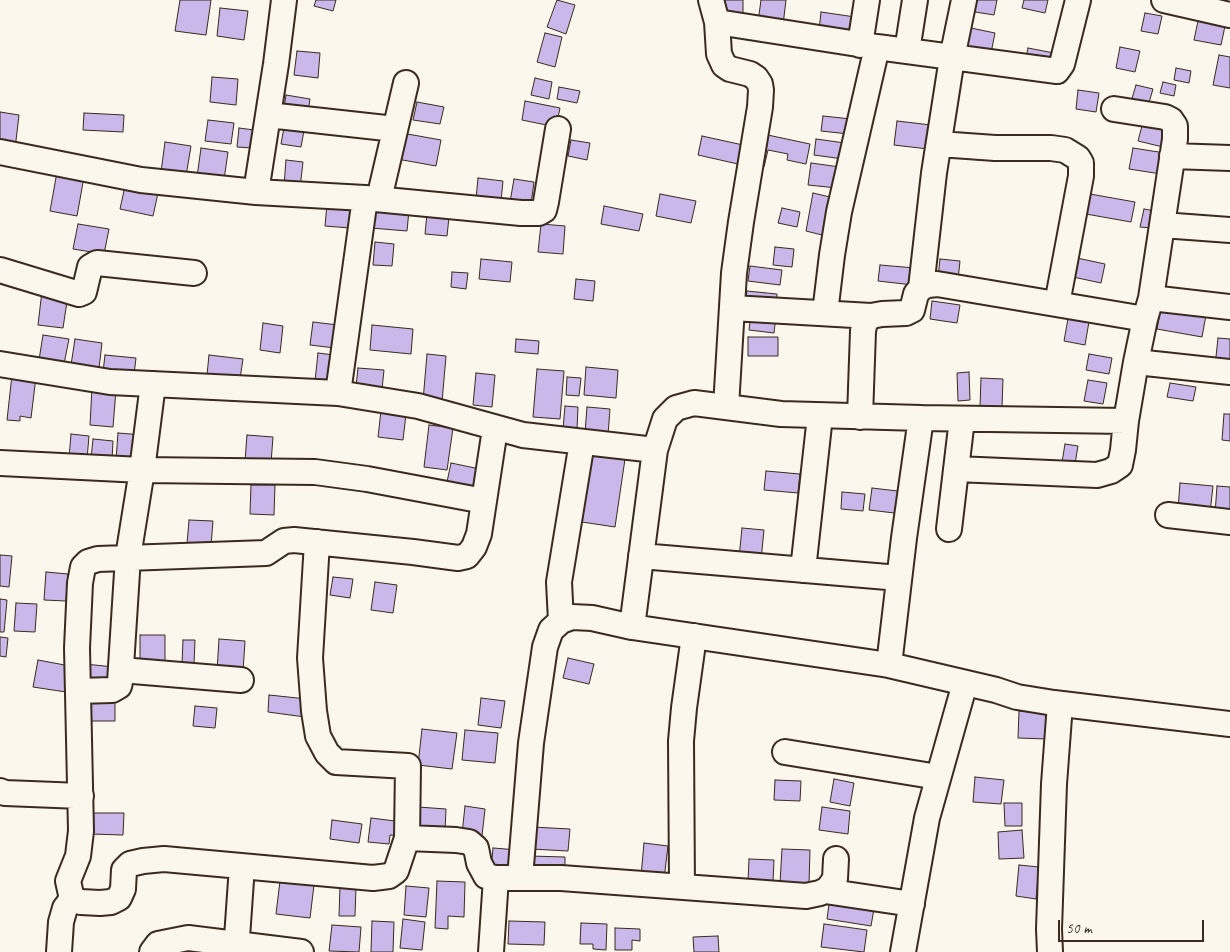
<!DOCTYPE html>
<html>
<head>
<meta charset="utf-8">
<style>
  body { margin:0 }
  #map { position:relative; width:1230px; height:952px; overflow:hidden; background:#fbf7ec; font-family:Caveat,sans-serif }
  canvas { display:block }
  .scale { position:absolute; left:1058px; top:920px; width:146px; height:22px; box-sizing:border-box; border:2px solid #3b2a1e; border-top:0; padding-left:6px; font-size:15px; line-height:18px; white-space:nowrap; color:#3b2a1e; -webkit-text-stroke:4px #fbf7ec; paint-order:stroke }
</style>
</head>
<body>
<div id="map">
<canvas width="1230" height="952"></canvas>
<div class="scale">50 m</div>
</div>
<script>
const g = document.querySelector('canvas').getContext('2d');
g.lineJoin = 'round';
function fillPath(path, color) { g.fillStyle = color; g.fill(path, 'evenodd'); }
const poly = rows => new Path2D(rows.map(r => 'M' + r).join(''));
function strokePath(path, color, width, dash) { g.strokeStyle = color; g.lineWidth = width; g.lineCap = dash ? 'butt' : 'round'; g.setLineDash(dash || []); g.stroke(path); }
const building = poly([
  [180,0,211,0,206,35,175,31,180,0],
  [316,0,336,0,333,11,314,6,316,0],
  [557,0,575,5,566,34,547,27,557,0],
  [720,0,743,0,743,18,721,19,720,0],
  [761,0,786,0,783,25,758,22,761,0],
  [972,0,997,0,994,15,969,11,972,0],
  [1024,0,1048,0,1045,13,1022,8,1024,0],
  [220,8,248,11,244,40,217,36,220,8],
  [821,12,855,17,853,36,819,31,821,12],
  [1145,13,1162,16,1158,34,1141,31,1145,13],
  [1198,21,1225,26,1221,45,1194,40,1198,21],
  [966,27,995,33,991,53,962,47,966,27],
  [545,33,562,37,555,67,537,62,545,33],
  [1120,47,1140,51,1135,72,1116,68,1120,47],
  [1028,48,1054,53,1052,62,1026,57,1028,48],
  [297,51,320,53,318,78,294,75,297,51],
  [1219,55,1230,57,1230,88,1213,85,1219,55],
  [1176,68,1191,71,1189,83,1174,80,1176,68],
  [212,77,238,79,236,105,210,102,212,77],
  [535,78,552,82,549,99,531,95,535,78],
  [1163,82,1176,85,1174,96,1160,93,1163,82],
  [1136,85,1153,89,1147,109,1130,105,1136,85],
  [559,87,580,91,577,103,557,99,559,87],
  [1078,90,1099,93,1096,112,1076,109,1078,90],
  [286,95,310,99,307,118,283,114,286,95],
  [525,101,560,108,556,127,522,120,525,101],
  [417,102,444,107,440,124,413,120,417,102],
  [0,112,19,115,15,149,0,147,0,112],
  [84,113,124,115,123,132,83,130,84,113],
  [823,116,851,119,849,134,821,131,823,116],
  [1144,118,1169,124,1163,147,1138,141,1144,118],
  [208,120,234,123,231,144,205,141,208,120],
  [897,121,931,125,928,149,894,145,897,121],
  [285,122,305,125,301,147,281,144,285,122],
  [239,128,254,130,252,148,237,147,239,128],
  [402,133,441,140,436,166,397,159,402,133],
  [763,134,810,144,806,164,787,160,788,154,768,150,764,167,757,165,763,134],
  [702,136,743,145,738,164,698,155,702,136],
  [816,139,845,143,843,159,814,155,816,139],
  [571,140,590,143,587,160,568,156,571,140],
  [165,142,191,146,186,176,161,172,165,142],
  [201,148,228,152,224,180,197,177,201,148],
  [1133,148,1165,153,1161,174,1129,169,1133,148],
  [286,160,303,162,300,188,284,186,286,160],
  [811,163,840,167,837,188,808,185,811,163],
  [57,172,84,177,77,216,50,211,57,172],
  [478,178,503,181,501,201,476,199,478,178],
  [514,179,534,182,531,204,510,202,514,179],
  [125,186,158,193,153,216,120,209,125,186],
  [813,193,830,197,822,235,806,231,813,193],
  [660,194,696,201,691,223,656,216,660,194],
  [1090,194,1135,202,1131,222,1086,214,1090,194],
  [327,204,351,205,350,228,325,226,327,204],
  [604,206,643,214,639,231,601,224,604,206],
  [373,207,409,210,407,231,371,228,373,207],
  [782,208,800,212,797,227,778,223,782,208],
  [1144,209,1155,211,1151,228,1140,227,1144,209],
  [427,214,449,217,447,236,425,234,427,214],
  [78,224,109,229,104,254,73,249,78,224],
  [541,224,565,226,563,254,538,252,541,224],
  [375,242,394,244,392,266,373,265,375,242],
  [775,247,794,249,792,267,773,265,775,247],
  [1077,258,1105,264,1101,283,1073,277,1077,258],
  [481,259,512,262,510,282,479,279,481,259],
  [940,259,960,261,958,280,938,278,940,259],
  [880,265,915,268,913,285,878,281,880,265],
  [750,266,782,270,780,285,748,281,750,266],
  [452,272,468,273,466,289,451,287,452,272],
  [576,279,595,281,593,301,574,299,576,279],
  [42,291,68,295,63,328,38,325,42,291],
  [747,291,777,294,776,306,745,303,747,291],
  [932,301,960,305,957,323,930,319,932,301],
  [1161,307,1206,315,1202,337,1157,329,1161,307],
  [751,313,776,316,774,333,749,330,751,313],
  [1069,313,1090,316,1085,345,1064,341,1069,313],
  [313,322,338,325,335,348,310,345,313,322],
  [263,323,283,326,280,353,260,350,263,323],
  [372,325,413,329,411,354,370,350,372,325],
  [43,335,69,339,64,364,39,360,43,335],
  [748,337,778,337,778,356,748,356,748,337],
  [1218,338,1230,339,1230,367,1215,366,1218,338],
  [75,339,102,343,99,368,71,365,75,339],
  [516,339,539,341,538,354,515,352,516,339],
  [318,353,334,355,331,383,315,381,318,353],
  [427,354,446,356,442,402,423,401,427,354],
  [1089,354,1112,358,1109,374,1086,370,1089,354],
  [105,355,136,358,134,375,103,372,105,355],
  [209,355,243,359,240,379,207,375,209,355],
  [586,367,618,370,616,398,584,395,586,367],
  [358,368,384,370,382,389,356,387,358,368],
  [537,369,564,371,560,419,533,417,537,369],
  [969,372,970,400,958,401,957,373,969,372],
  [476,373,495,375,492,407,473,405,476,373],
  [12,375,36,377,31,418,20,416,20,421,7,420,12,375],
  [567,377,581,378,579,396,566,395,567,377],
  [981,378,1003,379,1002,408,980,407,981,378],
  [1088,380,1107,383,1103,404,1084,401,1088,380],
  [1170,383,1196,387,1193,401,1167,397,1170,383],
  [92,388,116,390,113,427,90,425,92,388],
  [565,406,578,407,577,430,563,429,565,406],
  [587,407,610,409,608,435,585,433,587,407],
  [381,411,406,414,403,440,378,437,381,411],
  [1224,414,1230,414,1230,441,1222,440,1224,414],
  [429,425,453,428,447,470,424,467,429,425],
  [118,433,143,435,141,462,116,460,118,433],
  [71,434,89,436,87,459,69,458,71,434],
  [247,435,273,437,271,463,245,461,247,435],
  [93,439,113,441,112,460,91,459,93,439],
  [1065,444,1078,446,1075,464,1062,462,1065,444],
  [592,454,625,459,615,527,582,522,592,454],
  [451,463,480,469,477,488,447,482,451,463],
  [766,471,800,474,798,493,764,490,766,471],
  [1180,483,1213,486,1210,513,1178,510,1180,483],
  [251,485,275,485,274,515,250,514,251,485],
  [1217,486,1230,487,1230,515,1215,514,1217,486],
  [872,488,906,492,903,514,869,510,872,488],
  [842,492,865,494,863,511,841,509,842,492],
  [189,520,213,521,211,546,187,544,189,520],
  [742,528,764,530,761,560,739,558,742,528],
  [0,555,12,556,9,587,0,586,0,555],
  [46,572,68,574,66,601,44,600,46,572],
  [333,577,353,579,350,598,330,595,333,577],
  [375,582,397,585,393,613,371,610,375,582],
  [0,599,7,600,4,632,0,632,0,599],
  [16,603,37,604,35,632,14,631,16,603],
  [140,635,165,635,165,667,140,667,140,635],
  [0,637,8,638,6,657,0,656,0,637],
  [219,639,245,641,243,672,217,671,219,639],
  [183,640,195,640,194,664,182,664,183,640],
  [568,658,594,664,589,684,563,678,568,658],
  [38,660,70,666,66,692,33,687,38,660],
  [85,664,114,667,113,685,83,683,85,664],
  [115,692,115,721,91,721,90,693,115,692],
  [269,695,307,699,305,717,268,712,269,695],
  [481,698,505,701,501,728,478,725,481,698],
  [195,706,217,708,215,728,193,726,195,706],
  [1019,711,1048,713,1047,739,1018,738,1019,711],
  [422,729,457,733,452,769,418,765,422,729],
  [465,730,498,733,495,763,462,760,465,730],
  [975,777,1004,780,1001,804,973,802,975,777],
  [834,779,854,783,850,806,830,802,834,779],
  [775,780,801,781,800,801,774,800,775,780],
  [1004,803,1022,803,1022,826,1005,826,1004,803],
  [465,806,485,809,482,836,462,834,465,806],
  [418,807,446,809,445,831,416,829,418,807],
  [822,807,850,811,848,834,819,830,822,807],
  [92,813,124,813,123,835,91,834,92,813],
  [371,818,403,822,401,836,390,835,389,844,368,842,371,818],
  [332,820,362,824,359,843,330,839,332,820],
  [532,827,570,829,568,851,531,849,532,827],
  [1022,830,1024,858,999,859,998,832,1022,830],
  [644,843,668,846,664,879,641,876,644,843],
  [493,848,518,850,516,873,491,871,493,848],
  [782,849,810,850,809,884,780,883,782,849],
  [529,856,565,857,565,875,528,872,529,856],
  [749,859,774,860,773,882,748,881,749,859],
  [1019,865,1039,867,1036,899,1016,896,1019,865],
  [280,881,314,885,310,918,276,914,280,881],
  [437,881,465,882,464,917,448,916,448,929,435,928,437,881],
  [340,886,356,887,355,916,339,916,340,886],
  [406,886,429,888,426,917,404,915,406,886],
  [830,897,875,903,871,926,827,919,830,897],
  [403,919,425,922,422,950,400,948,403,919],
  [372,921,394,922,393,952,371,952,372,921],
  [509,921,545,922,544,945,508,944,509,921],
  [581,923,607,924,606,950,593,949,593,944,580,944,581,923],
  [824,924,867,930,864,952,821,947,824,924],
  [332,925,361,927,359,952,329,951,332,925],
  [615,928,640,929,640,941,632,940,632,950,615,950,615,928],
  [718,936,719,952,694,952,693,937,718,936]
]);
fillPath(building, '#c9b8e9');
strokePath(building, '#3b2a1e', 1);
const minor = poly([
  [711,0,717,22,719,54,724,65,730,69,750,74,756,78,760,84,761,90,760,107,741,222,734,273,726,407],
  [1164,0,1230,15],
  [717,22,877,47,1057,71,1062,64,1078,0],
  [860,45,867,0],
  [907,51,915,0],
  [268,115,395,129],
  [939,144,995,148,1051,148,1065,150,1078,158,1081,163,1081,176,1057,304],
  [0,152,141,180,256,192,365,198],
  [1172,156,1230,158],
  [256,192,276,64,284,0],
  [379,199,406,83],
  [1162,225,1230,230],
  [0,270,79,294,84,292,90,267,97,263,194,273],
  [921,288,934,173,952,58,964,0],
  [1151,298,1230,307],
  [732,308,871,316],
  [825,313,832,255,839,212,877,47],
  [1145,319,1136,362,1230,372],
  [0,364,110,382,338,393,418,406,523,435,655,450,632,627,889,665,996,690,1017,697,1054,703,1230,724],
  [338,393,365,198,521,213,539,213,544,210,546,202,558,129],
  [860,417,863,331,865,322,871,316,882,314,906,313,912,310,916,294,921,288,928,285,937,284,1145,319,1151,298,1175,139,1175,126,1171,120,1165,117,1114,109],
  [655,450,665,419,676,408,694,403,781,414,921,418],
  [0,463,142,470,315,472,367,479,484,501],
  [956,469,1097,475,1111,471,1120,465,1123,450,1126,421,1136,362],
  [1168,515,1230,522],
  [949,529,962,419],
  [317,542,310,658,314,711,318,736,327,753,336,762,408,766,407,838,456,840,469,842,476,848,479,863,486,876,496,878,491,952],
  [641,556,899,578],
  [803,570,820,416],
  [561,621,559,582,582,442],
  [889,665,904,538,921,418,1126,421],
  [121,670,241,680],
  [78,691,112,690,119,686,120,682,128,557,142,470,153,384],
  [785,752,938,777],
  [0,791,5,793,81,796],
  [407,838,396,871,389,876,373,878,164,859,143,861,130,864,124,870,123,889,119,898,111,902,100,903,81,902,72,899,68,881,78,856,81,831,77,648,80,583,83,567,88,562,98,559,266,553,284,541,294,540,413,552,458,558,467,556,474,547,479,534,495,429],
  [496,878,561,878,806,896,820,893,828,889,835,879,836,859],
  [520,878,531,743,545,647,551,630,561,621,572,617,592,618,632,627],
  [682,886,681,741,684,708,694,636],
  [825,891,912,904],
  [59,952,61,922,65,908,72,899],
  [152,952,158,944,188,938,301,952],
  [236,952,242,866],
  [903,952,927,818,965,683],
  [1050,952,1049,929,1054,784,1060,704]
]);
strokePath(minor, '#3b2a1e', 28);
strokePath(minor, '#fbf7ec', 24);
</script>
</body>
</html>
